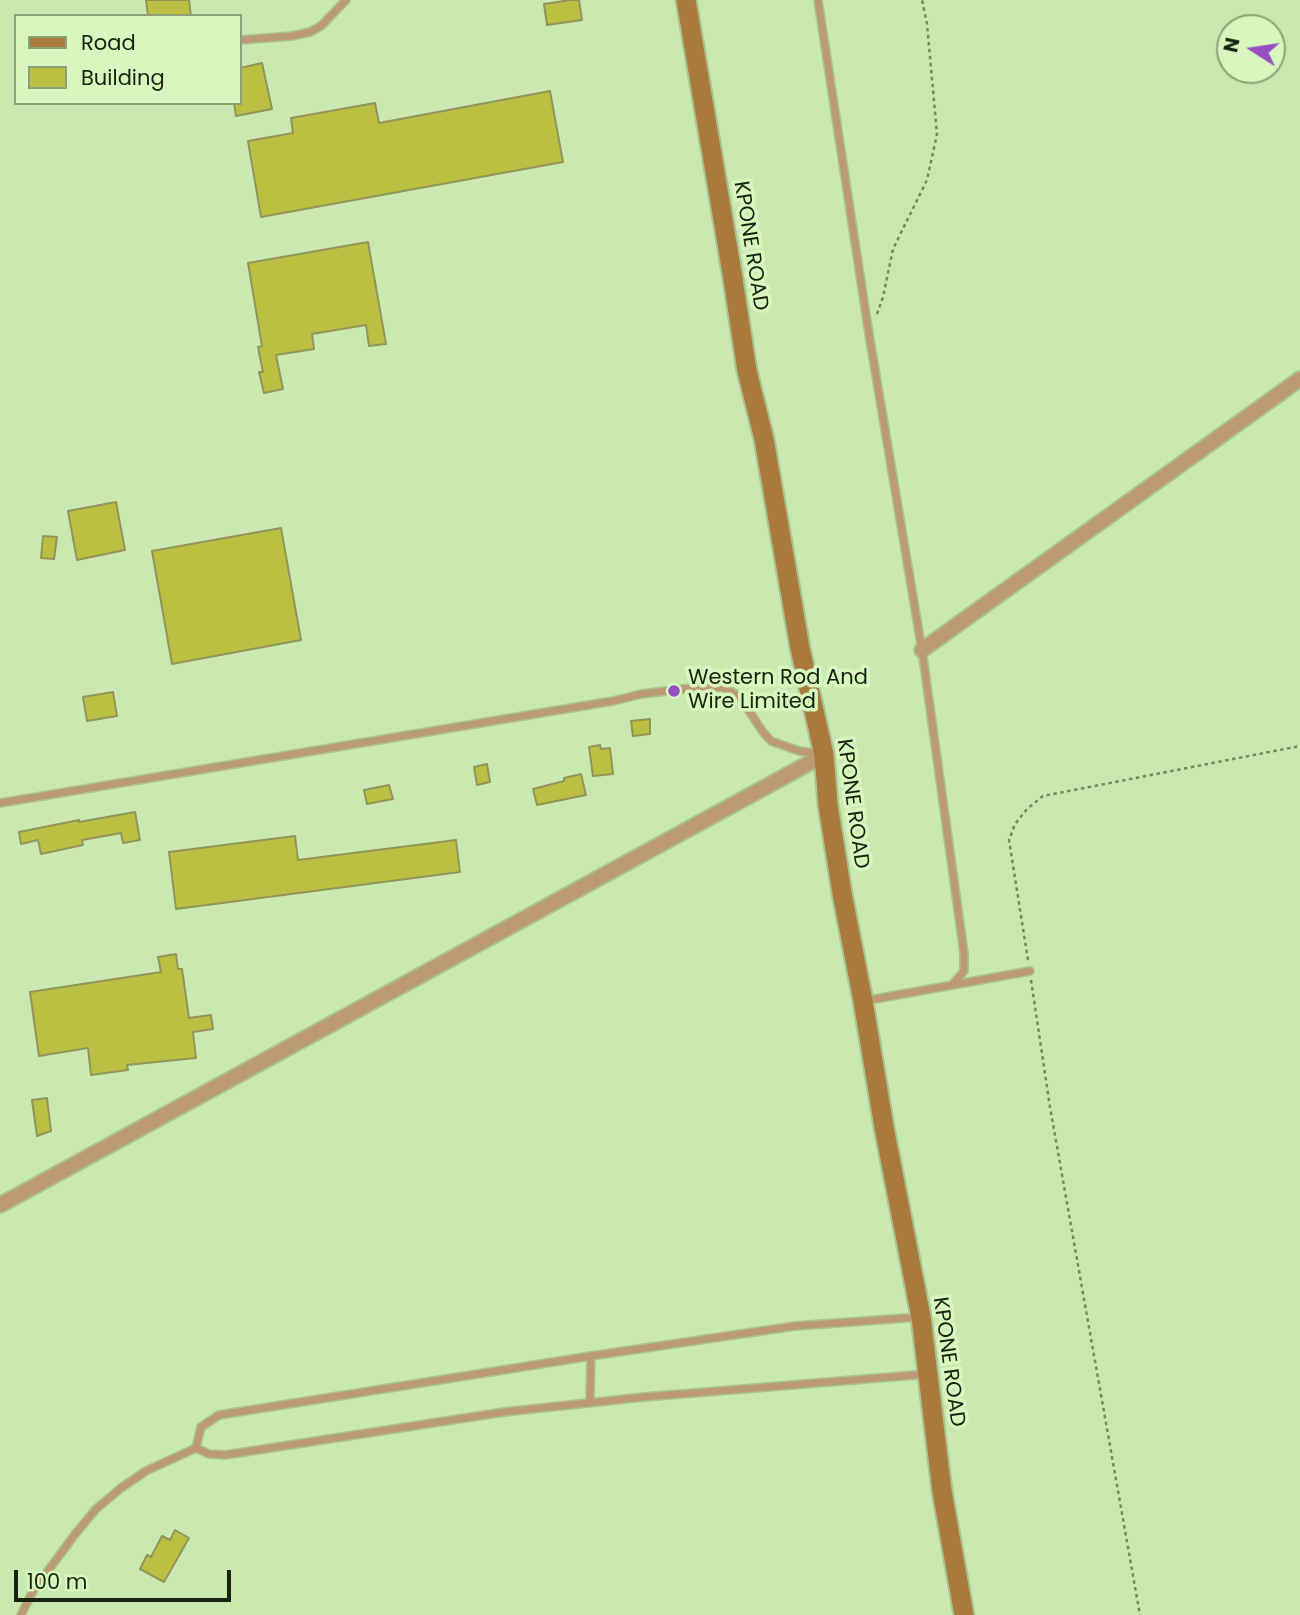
<!DOCTYPE html>
<html>
<head>
<meta charset="utf-8">
<style>
  body { margin:0 }
  #map { position:relative; width:1300px; height:1615px; overflow:hidden; background:#cae9b1; font-family:Poppins,sans-serif }
  canvas { display:block }
  .legend { position:absolute; left:14px; top:14px; width:228px; height:91px; box-sizing:border-box; background:#d7f7be; border:2px solid #8ba278; margin:0; padding:9px 12px; list-style:none; font-size:21px; color:#18230e }
  .legend li { display:flex; align-items:center; gap:14px; height:35px }
  .legend b { width:35px; border:2px solid #8ba278 }
  .north { position:absolute; left:1216px; top:14px; width:70px; height:70px; box-sizing:border-box; background:#d7f7be; border:2px solid #8ba278; border-radius:50%; rotate:282deg; font-size:19px; font-weight:700; line-height:28px; text-align:center; color:#18230e }
  .north::after { content:''; display:block; margin:auto; width:24px; height:32px; background:#974ec0; clip-path:polygon(50% 0,100% 100%,50% 72%,0 100%) }
  .scale { position:absolute; left:14px; top:1570px; width:217px; height:32px; box-sizing:border-box; border:4px solid #18230e; border-top:0; padding-left:9px; font-size:21px; line-height:24px; white-space:nowrap; color:#18230e; -webkit-text-stroke:5px #d7f7be; paint-order:stroke }
</style>
</head>
<body>
<div id="map">
<canvas width="1300" height="1615"></canvas>
<ul class="legend">
<li><b style="height:9px;background:#a97a3b"></b>Road</li>
<li><b style="height:19px;background:#bbc042"></b>Building</li>
</ul>
<div class="north">N</div>
<div class="scale">100 m</div>
</div>
<script>
const g = document.querySelector('canvas').getContext('2d');
g.lineJoin = 'round';
function fillPath(path, color) { g.fillStyle = color; g.fill(path, 'evenodd'); }
const poly = rows => new Path2D(rows.map(r => 'M' + r).join(''));
function strokePath(path, color, width, dash) { g.strokeStyle = color; g.lineWidth = width; g.lineCap = dash ? 'butt' : 'round'; g.setLineDash(dash || []); g.stroke(path); }
function drawText(font, color, halo, rows, align = 'center') {
  g.font = font + ' Poppins,sans-serif'; g.lineWidth = 7; g.setLineDash([]); g.textBaseline = 'middle'; g.strokeStyle = halo; g.fillStyle = color; for (const [text, x, y, turn = 0] of rows) {
    g.save(); g.translate(x, y); g.rotate((+turn || 0) * Math.PI / 180); g.textAlign = isNaN(turn) ? turn : align; if (halo) g.strokeText(text, 0, 0); g.fillText(text, 0, 0); g.restore();
  }
}
const building = poly([
  [146,0,189,0,191,16,148,16,146,0],
  [570,0,579,0,582,20,547,25,544,4,570,0],
  [262,63,272,109,236,116,234,103,240,103,240,68,262,63],
  [550,91,563,162,261,217,248,141,293,133,291,118,375,103,379,123,550,91],
  [368,242,386,344,369,346,366,325,312,334,314,349,276,355,283,389,264,393,259,372,263,372,258,347,262,346,248,263,368,242],
  [116,502,125,550,77,560,68,511,116,502],
  [281,528,301,640,172,664,152,551,281,528],
  [43,536,57,537,54,559,41,558,43,536],
  [113,692,117,716,87,721,83,697,113,692],
  [650,719,650,734,633,736,631,721,650,719],
  [600,745,601,749,610,748,613,774,593,776,589,747,600,745],
  [487,764,490,782,477,785,474,767,487,764],
  [581,774,586,795,537,805,533,789,564,781,564,778,581,774],
  [389,785,393,799,367,804,364,790,389,785],
  [135,812,140,840,123,843,121,833,82,840,83,845,41,854,38,840,21,844,19,832,79,820,79,822,135,812],
  [295,836,298,860,456,840,460,872,176,909,169,852,295,836],
  [176,954,178,969,182,969,189,1018,211,1015,213,1029,193,1032,196,1058,127,1065,128,1070,91,1075,88,1048,39,1056,30,992,161,972,158,957,176,954],
  [47,1098,51,1131,37,1136,32,1100,47,1098],
  [175,1530,189,1538,164,1582,140,1569,147,1555,151,1557,162,1536,170,1540,175,1530]
]);
fillPath(building, '#bbc042');
strokePath(building, '#919559', 2);
const service = poly([
  [818,0,869,334,922,650,964,953,964,971,953,984],
  [240,40,292,36,310,32,321,26,346,0],
  [0,803,613,701,641,694,708,686,724,688,739,696,763,732,771,741,799,751,820,754],
  [864,1001,1030,971],
  [590,1402,591,1356],
  [196,1448,201,1427,219,1415,591,1356,795,1326,921,1317],
  [196,1448,209,1454,225,1455,504,1412,644,1397,928,1374],
  [21,1615,33,1591,76,1533,96,1509,121,1488,146,1471,196,1448]
]);
const minor = poly([
  [922,650,1300,379],
  [0,1205,824,755]
]);
const secondary = poly([
  [686,0,733,279,747,371,764,439,800,648,824,755,828,805,842,893,863,1001,884,1127,921,1317,942,1491,964,1615]
]);
strokePath(service, '#aac594', 10);
strokePath(minor, '#aac594', 18);
strokePath(secondary, '#aac594', 23);
strokePath(poly([
  [877,314,883,297,893,249,927,180,937,134,927,24,922,0],
  [1028,960,1009,840,1015,824,1027,809,1043,796,1300,746],
  [1031,980,1050,1107,1140,1615]
]), '#748962', 2.5, [3.5, 3.5]);
strokePath(service, '#bc9b74', 7);
strokePath(minor, '#bc9b74', 14);
strokePath(secondary, '#a97a3b', 19);
for (const [x, y, r, color] of [
  [674,691,7,"#974ec0"]
]) { const dot = new Path2D(); dot.arc(x, y, r, 0, 2 * Math.PI); g.fillStyle = color; g.fill(dot); strokePath(dot, '#d7f7be', 2.5); }
drawText('21px', '#18230e', '#d7f7be', [
  ["KPONE ROAD",750,246,81],
  ["KPONE ROAD",852,804,82],
  ["KPONE ROAD",948,1362,82]
]);
drawText('21px', '#18230e', '#d7f7be', [
  ["Western Rod And",688,679],
  ["Wire Limited",688,703]
], 'left');
</script>
</body>
</html>
